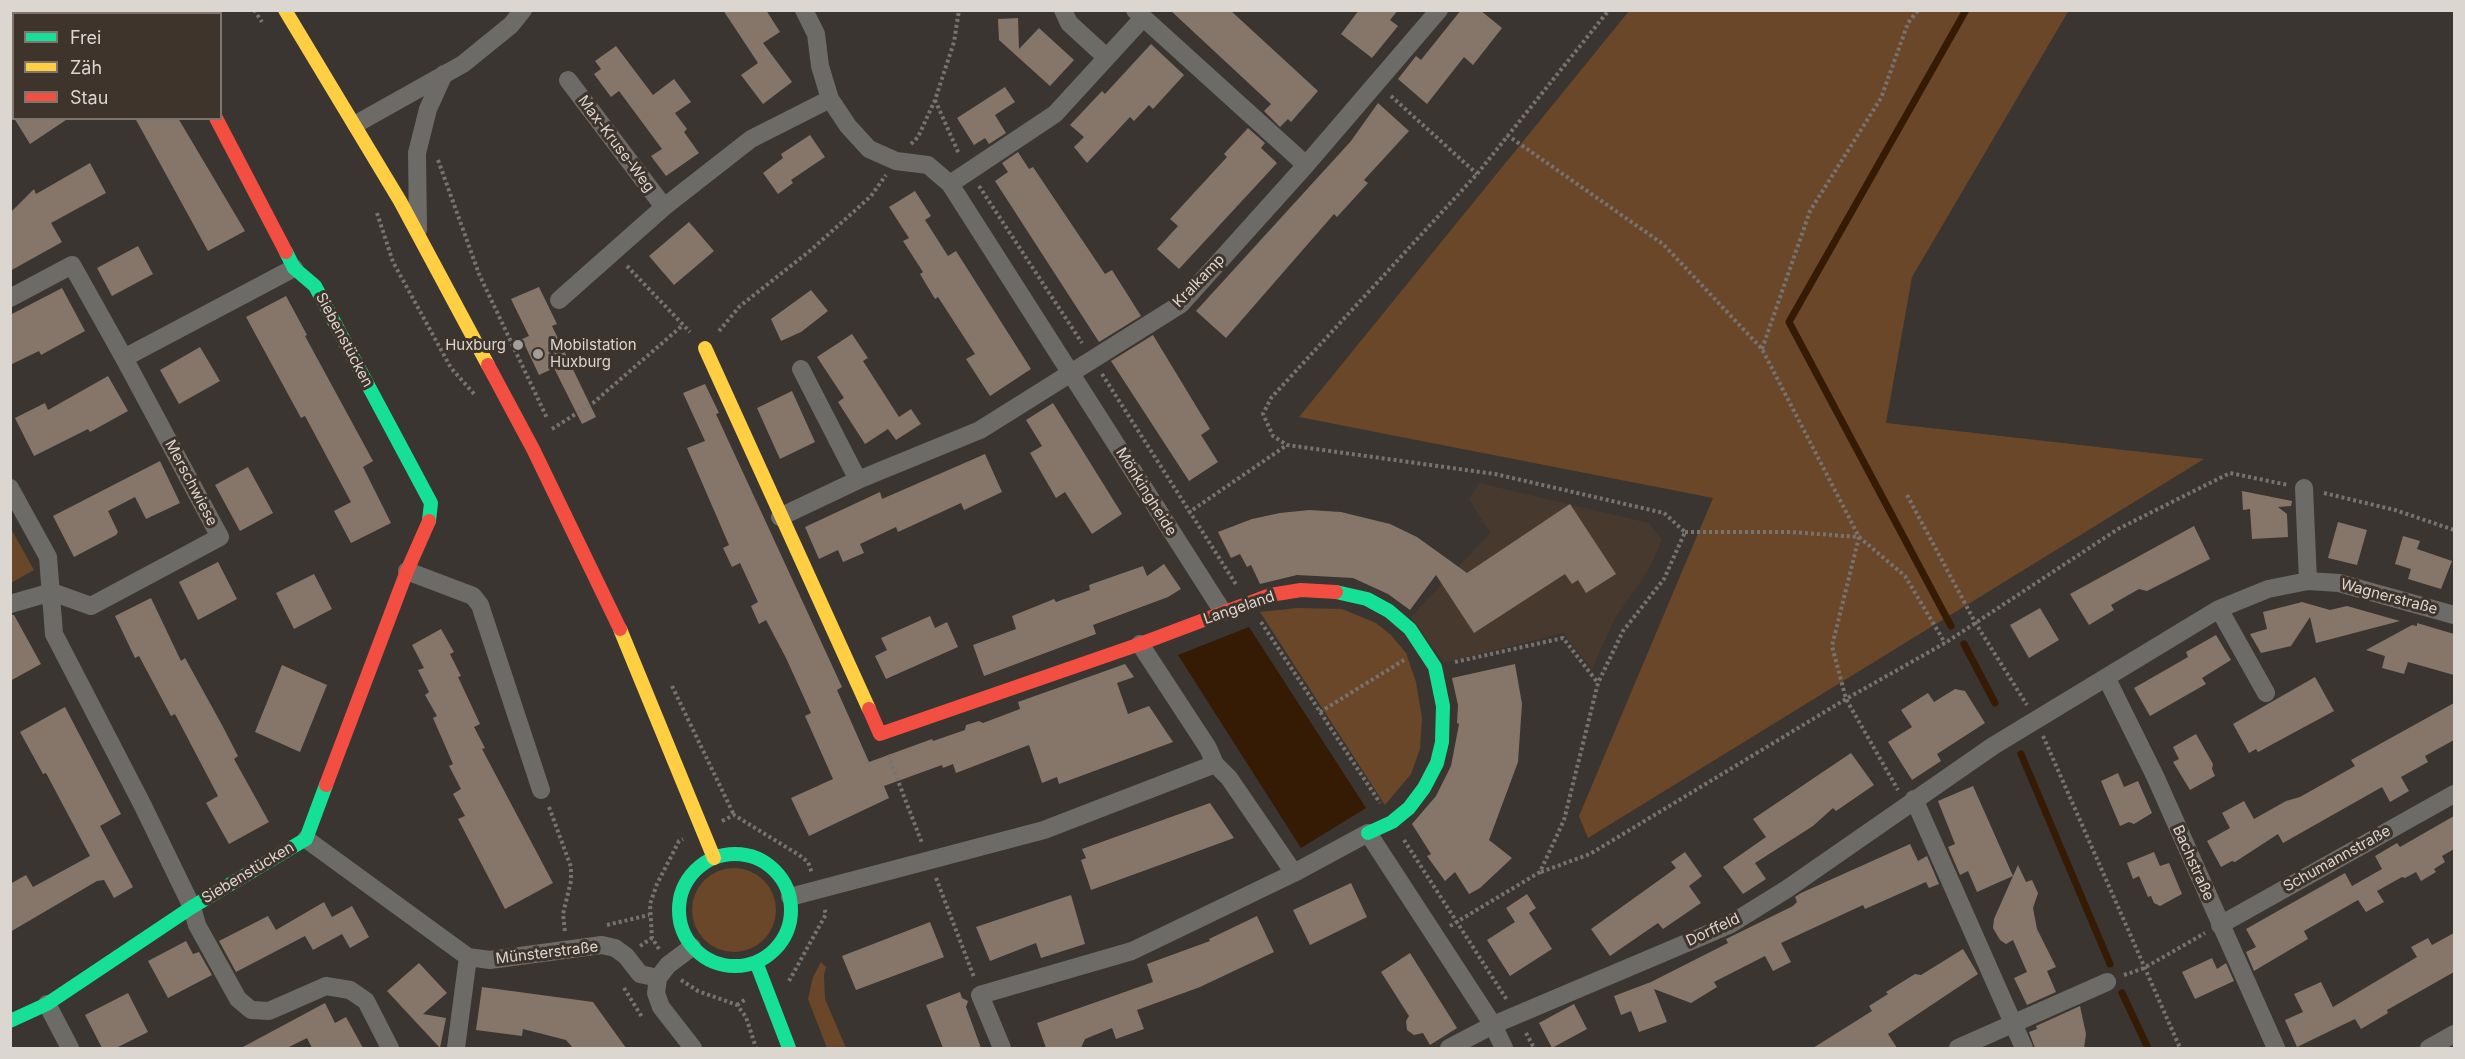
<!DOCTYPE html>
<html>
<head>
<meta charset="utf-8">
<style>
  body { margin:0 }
  #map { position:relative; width:2465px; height:1059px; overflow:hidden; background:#3a3530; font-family:Inter,sans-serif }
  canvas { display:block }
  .frame { position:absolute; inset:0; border:12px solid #dcd6d1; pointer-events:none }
  .legend { position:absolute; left:12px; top:12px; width:210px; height:108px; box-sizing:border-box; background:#3e342c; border:2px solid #7d756e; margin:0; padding:8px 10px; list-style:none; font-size:18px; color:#dcd6d1 }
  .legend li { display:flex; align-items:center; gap:12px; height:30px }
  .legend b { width:30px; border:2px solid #7d756e }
</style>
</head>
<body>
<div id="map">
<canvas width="2465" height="1059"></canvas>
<div class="frame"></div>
<ul class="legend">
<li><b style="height:8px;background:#16e098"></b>Frei</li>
<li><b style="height:8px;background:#ffcf43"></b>Zäh</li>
<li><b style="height:8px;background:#f24e42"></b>Stau</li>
</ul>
</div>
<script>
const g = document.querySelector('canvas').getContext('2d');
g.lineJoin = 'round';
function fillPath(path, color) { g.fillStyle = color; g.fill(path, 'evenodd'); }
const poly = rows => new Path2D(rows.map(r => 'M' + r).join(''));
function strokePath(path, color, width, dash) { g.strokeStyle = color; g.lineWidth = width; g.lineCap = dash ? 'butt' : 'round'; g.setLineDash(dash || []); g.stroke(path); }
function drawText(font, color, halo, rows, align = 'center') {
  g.font = font + ' Inter,sans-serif'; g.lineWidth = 6; g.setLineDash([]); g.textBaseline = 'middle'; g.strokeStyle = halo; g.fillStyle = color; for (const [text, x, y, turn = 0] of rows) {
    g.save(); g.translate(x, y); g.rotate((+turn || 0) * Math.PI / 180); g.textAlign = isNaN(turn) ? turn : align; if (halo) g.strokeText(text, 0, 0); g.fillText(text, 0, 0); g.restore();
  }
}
fillPath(poly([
  [1479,483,1649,523,1662,540,1649,569,1614,620,1592,669,1563,633,1444,663,1411,617,1490,533,1469,499]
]), '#47392e');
fillPath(poly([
  [2069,10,1912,277,1886,423,2204,459,1588,838,1579,816,1713,498,1299,417,1629,11],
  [10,527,34,570,11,583,10,583],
  [1298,608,1342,609,1376,623,1391,635,1406,653,1416,682,1422,718,1420,749,1411,774,1385,805,1260,612],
  '692 910a42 42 0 1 1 84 0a42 42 0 1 1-84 0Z',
  [821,962,826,967,824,975,825,999,846,1048,827,1048,808,999,813,977]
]), '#6a4729');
fillPath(poly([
  [1249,627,1366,808,1301,848,1178,655]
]), '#351a04');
strokePath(poly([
  [1951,626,1789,322,1966,10],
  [1964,644,1995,703],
  [2021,754,2110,964],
  [2122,993,2148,1048]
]), '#351a04', 7);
fillPath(poly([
  [723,10,766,10,780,32,763,43,792,82,763,104,741,75,758,63],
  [1170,10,1230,10,1318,91,1291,122,1288,119,1280,127,1264,111,1271,104],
  [1359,10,1398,10,1390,20,1398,26,1372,58,1341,34],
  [1461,10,1480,10,1502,28,1473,65,1464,57,1427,104,1398,79,1416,56,1421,60],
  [1018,18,1019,49,1039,28,1074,60,1050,86,999,40,998,19],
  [1151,44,1184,75,1153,109,1149,105,1134,121,1130,117,1087,163,1074,147,1084,137,1070,125,1102,91,1105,94],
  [616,46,653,95,674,79,691,102,675,113,687,129,684,132,699,153,666,176,651,156,662,149,619,91,611,97,594,74,601,69,595,61],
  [1005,87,1015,102,995,115,1006,133,989,144,985,138,974,145,957,118],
  [1378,103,1409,131,1364,180,1368,183,1337,217,1334,214,1226,338,1196,311,1351,141],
  [14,118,69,118,30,144],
  [135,118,178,118,245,231,208,251],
  [1248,128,1265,143,1261,148,1277,163,1179,269,1157,249,1178,226,1170,219,1227,157,1224,154],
  [810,135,825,157,791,180,793,183,778,194,763,173,783,158,781,154],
  [1018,152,1029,169,1033,167,1105,274,1112,270,1141,316,1099,342,995,181,1008,172,1002,163],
  [90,163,106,193,51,223,62,242,10,271,10,213,34,189,36,194],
  [915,191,931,216,925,220,948,256,956,251,1031,369,990,396,966,359,975,354,938,297,935,299,920,274,923,272,903,241,909,238,889,207],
  [689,222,714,251,674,285,649,256],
  [138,246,153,274,112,296,97,268],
  [539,287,557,324,552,326,596,417,582,424,554,368,539,375,522,339,529,336,511,299],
  [62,288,85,331,41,355,39,351,10,365,10,315],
  [811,290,828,311,801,332,781,341,771,319],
  [286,296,307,335,305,336,373,461,363,467,391,523,351,543,334,511,351,502,305,416,301,418,246,317],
  [852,334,868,358,863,361,899,417,911,409,921,424,896,440,888,429,865,444,838,402,844,398,817,357],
  [1153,335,1210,429,1201,435,1218,462,1189,481,1111,361],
  [200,347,220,381,179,404,160,370],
  [108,376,128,411,90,432,88,429,34,456,15,418,45,403,48,410],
  [705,384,719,413,716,414,842,687,837,690,869,762,932,739,933,741,965,730,966,725,979,721,983,723,1020,709,1018,702,1125,664,1134,677,1117,683,1128,714,1149,706,1173,742,1059,784,1057,777,1042,783,1029,745,956,773,953,764,943,768,942,765,884,786,889,798,809,836,791,798,833,779,805,716,811,713,786,658,766,620,759,624,751,606,758,602,740,563,732,567,723,548,729,545,687,448,705,441,683,393],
  [792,391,815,442,780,459,757,408],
  [1053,403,1122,514,1092,534,1065,492,1056,498,1030,453,1042,446,1026,420],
  [985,454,1002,492,964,510,961,503,898,532,896,527,860,544,864,553,843,562,838,550,819,559,805,527,880,492,882,499],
  [160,461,180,503,146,519,135,497,108,511,118,532,116,535,74,557,53,516],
  [248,467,273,513,240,531,215,485],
  [2242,491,2292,501,2291,506,2278,507,2287,514,2288,537,2252,539,2250,509,2243,510],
  [1570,504,1616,574,1586,593,1578,580,1572,584,1565,574,1474,633,1436,575,1410,610,1388,594,1353,578,1297,575,1260,584,1251,565,1247,567,1240,554,1231,558,1218,532,1252,519,1280,513,1309,510,1341,512,1390,524,1417,537,1467,573],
  [2338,522,2367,530,2357,565,2328,558],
  [2194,526,2210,559,2147,591,2139,589,2111,605,2114,610,2089,625,2070,594],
  [2403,536,2420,541,2417,549,2452,561,2441,589,2408,579,2411,569,2395,564],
  [218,562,237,599,198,620,179,582],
  [1164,564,1181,589,1168,597,1093,625,1096,634,984,676,973,645,1016,629,1012,616,1054,599,1056,602,1090,590,1089,585,1143,566,1147,576],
  [314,574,332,609,294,629,276,593],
  [151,598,181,661,185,658,222,725,238,756,234,759,269,822,229,844,206,803,218,796,175,714,171,716,139,656,135,658,115,616],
  [2302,602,2330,610,2347,606,2400,621,2316,643,2310,617,2291,646,2261,653,2250,634,2267,629,2263,612],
  [2040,608,2059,640,2029,658,2010,625],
  [10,615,14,615,41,664,10,681],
  [930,616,935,628,947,622,958,647,886,679,875,656,887,650,881,638],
  [2417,623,2454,634,2454,675,2408,662,2404,674,2382,668,2385,656,2366,650,2412,625,2417,626],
  [441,629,454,652,450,654,461,676,458,677,480,724,474,727,485,748,482,749,553,883,505,909,458,819,465,816,453,794,461,789,449,766,453,764,433,718,437,716,425,695,429,692,418,670,424,668,412,645],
  [2216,635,2231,660,2202,678,2206,684,2150,716,2134,688,2188,657,2186,652],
  [1515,664,1522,704,1518,762,1489,840,1512,858,1480,888,1469,894,1455,872,1445,881,1427,856,1431,854,1412,824,1436,796,1451,766,1459,724,1457,723,1458,705,1452,678],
  [282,665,327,685,300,752,255,732],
  [2315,677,2334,711,2258,752,2256,749,2249,753,2233,724],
  [1955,689,1965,691,1985,723,1937,754,1941,761,1912,780,1888,742,1912,727,1901,710,1928,693,1934,702],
  [2454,703,2454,740,2425,756,2428,762,2401,777,2409,791,2390,802,2382,787,2283,843,2278,834,2235,862,2232,861,2221,867,2207,841,2230,828,2222,813,2244,801,2254,819,2286,801,2300,797,2355,766,2351,760],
  [65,707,121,814,100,826,133,887,114,898,104,880,97,881,10,932,10,884,26,875,33,887,90,856,46,773,43,774,20,732],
  [2196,734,2213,764,2212,769,2215,776,2190,790,2173,762,2179,759,2173,747],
  [1851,753,1874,785,1836,811,1833,808,1813,826,1755,863,1766,879,1743,894,1723,867,1766,837,1753,819],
  [2118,773,2124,787,2138,781,2152,813,2134,824,2129,822,2120,826,2101,781],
  [1973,786,2013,876,2018,865,2026,882,2032,880,2038,893,2033,908,2037,929,2056,967,2047,971,2056,992,2027,1005,2014,978,2027,972,2013,940,2006,944,2000,940,1993,928,1994,919,2013,876,1977,892,1968,871,1960,875,1948,847,1955,844,1938,801],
  [1210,803,1234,838,1091,890,1081,860,1086,858,1082,849],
  [2454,816,2454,849,2442,856,2445,862,2434,869,2436,872,2421,881,2416,872,2405,878,2402,877,2377,891,2384,902,2366,912,2358,900,2304,931,2308,939,2254,971,2246,952,2256,947,2246,929,2345,873,2352,886,2382,869,2375,856,2397,843,2400,847],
  [1910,844,1918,861,1927,856,1939,884,1929,888,1926,882,1865,909,1863,905,1781,943,1791,962,1773,971,1765,956,1714,982,1717,987,1691,1003,1654,989,1667,1022,1639,1032,1631,1011,1621,1015,1614,996,1651,982,1728,943,1726,939,1793,906,1797,902,1795,897,1801,893],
  [1685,852,1702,876,1689,886,1701,903,1663,929,1658,923,1610,956,1591,929,1676,868,1671,862],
  [2154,852,2160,866,2169,863,2182,894,2160,906,2154,903,2151,896,2148,897,2139,876,2133,879,2127,863],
  [1351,883,1367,917,1310,945,1293,910],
  [1527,894,1536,908,1529,913,1552,949,1510,976,1487,940,1515,922,1506,908],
  [1071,895,1085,944,1041,958,1036,943,990,961,976,927],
  [324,902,332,917,352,906,369,937,350,948,342,934,313,950,305,936,236,972,219,941,268,916,276,930],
  [1257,916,1274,952,1200,987,1137,1010,1144,1029,1116,1039,1112,1028,1085,1039,1081,1048,1046,1048,1037,1023,1153,982,1147,964,1210,941,1209,939],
  [930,922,944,957,856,990,842,956],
  [2454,933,2454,972,2387,1010,2388,1013,2361,1029,2355,1019,2297,1047,2285,1020,2303,1012,2294,994,2321,982,2333,1007,2417,957,2411,947,2428,938,2432,945],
  [186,941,193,954,199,952,212,975,168,998,148,961],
  [1963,949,1978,974,1888,1034,1897,1048,1813,1048,1872,1011,1869,1006,1888,994,1886,992,1915,974,1921,975],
  [1410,953,1457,1028,1430,1045,1423,1033,1414,1035,1407,1030,1406,1021,1409,1016,1381,972],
  [2212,958,2217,969,2226,963,2234,981,2195,999,2182,972],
  [419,963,447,993,423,1014,446,1018,440,1048,387,991],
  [482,987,593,1002,626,1048,573,1048,566,1040,523,1029,522,1036,476,1030],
  [960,992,962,998,968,1001,966,1007,981,1048,943,1048,926,1005],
  [128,993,148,1032,116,1048,102,1048,85,1015],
  [325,1003,335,1023,346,1017,363,1048,312,1048,307,1038,287,1048,241,1048],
  [1574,1004,1587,1029,1552,1048,1539,1023],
  [2080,1006,2086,1034,2084,1048,2035,1048,2029,1032,2037,1029,2036,1026]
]), '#86766a');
strokePath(poly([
  [254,10,262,22],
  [1391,96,1477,174],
  [935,100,959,154],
  [1507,135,1663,244,1762,349,1859,537,1905,576,1945,643],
  [911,144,918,137,935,100,954,42,959,10],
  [438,160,479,274,547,418],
  [979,186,1082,343],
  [377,213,393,262,451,368,475,395],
  [627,266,690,332],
  [719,331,740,306,811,250,871,196,886,175],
  [1762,349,1810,211,1881,98,1908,23,1918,10],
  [1102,374,1237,586],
  [552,429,593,403,683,325],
  [2324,493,2395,510,2454,530],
  [1907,495,1976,624,2027,705],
  [1188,513,1287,445],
  [1685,532,1791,532,1859,537,1832,646,1846,699,1898,790],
  [1261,622,1380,803],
  [1455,662,1563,638,1598,683],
  [672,686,734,815],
  [1320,712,1404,660],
  [2043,736,2180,1048],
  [888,755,922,843],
  [549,807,571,867,571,881,563,914,565,932],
  [722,821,734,815,799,855,808,862,812,873],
  [1404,840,1507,1000],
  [1541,872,1590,854,1846,699,1945,643,2118,529,2230,473,2288,485],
  [936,878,974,977],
  [607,925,649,915],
  [1450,926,1540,872,1564,820,1598,683,1623,631,1664,579,1685,532,1664,513,1495,474,1287,445,1273,436,1263,414,1271,398,1477,174,1609,10],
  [640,946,652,938],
  [659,949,652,938,650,904,657,884,679,841,683,839],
  [2124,975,2144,968,2205,933],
  [681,980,698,991,737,1005,746,1017,756,1048],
  [789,981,826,914,824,908],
  [624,988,642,1017],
  [737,1005,746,999],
  [1526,1033,1534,1048]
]), '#767371', 4, [3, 3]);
strokePath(poly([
  [56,10,58,14],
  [804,10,816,34,820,66,830,99,848,126,869,149,896,161,928,165,950,184,1223,612],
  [1063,10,1069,23,1106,57],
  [1135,10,1306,165],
  [568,80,664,207],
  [10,82,14,80],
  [356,124,463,64,511,25,523,10],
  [950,184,1055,114,1143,18],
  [418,230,417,153,428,109,444,74],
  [10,298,72,265,124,358],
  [559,300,664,207,751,139,830,99],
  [801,369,858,480],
  [10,488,48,557,54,634,142,804,192,907,197,925,238,999,251,1010,269,1011,326,986,350,990,366,1001,390,1048],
  [2304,488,2308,581],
  [780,517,858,480,980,430,1181,304,1306,165,1439,10],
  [407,571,473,596,480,605,541,790],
  [10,604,52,592,91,606,220,537,124,358,294,268],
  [2219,609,2266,693],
  [1140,644,1208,748,1215,764,1229,778,1294,873],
  [2107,679,2155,776,2276,1048],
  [1914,799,2024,1048],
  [306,839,468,957,490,960,602,945,615,948,626,956,640,974,658,978,656,993,661,1007,693,1048],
  [790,897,1044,830,1215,764],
  [2220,925,2454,794],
  [658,978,668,965,692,947],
  [47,1004,70,1048],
  [456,1048,468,957],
  [1002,1048,980,995,1132,951,1294,873,1368,833,1493,1025,1504,1048],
  [1449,1048,1493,1025,1729,925,1787,889,1993,746,2219,609,2268,589,2308,581,2339,583,2454,615],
  [1958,1048,2107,982],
  [2429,1048,2454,1034]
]), '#6d6b68', 18);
strokePath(poly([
  [286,252,294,268,315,286,431,503,429,521],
  [1336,592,1367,599,1389,611,1410,629,1435,667,1443,706,1442,742,1437,763,1424,788,1409,808,1392,822,1368,833],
  '679 910a56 56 0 1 1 112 0a56 56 0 1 1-112 0Z',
  [756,962,789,1048],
  [10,1021,47,1004,192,907,306,839,326,785]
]), '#16e098', 14);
strokePath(poly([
  [285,10,400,201,488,365],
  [705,348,869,709],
  [620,629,714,858]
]), '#ffcf43', 14);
strokePath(poly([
  [216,118,286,252],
  [488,365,533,449,620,629],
  [869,709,880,734,1140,644,1270,595,1301,590,1336,592],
  [326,785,407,571,429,521]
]), '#f24e42', 14);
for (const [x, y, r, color] of [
  [518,345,6,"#a39e99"],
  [538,354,6,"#a39e99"]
]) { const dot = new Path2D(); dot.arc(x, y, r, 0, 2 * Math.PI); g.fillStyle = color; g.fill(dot); strokePath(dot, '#3e342c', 2); }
drawText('15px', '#dcd6d1', '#3e342c', [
  ["Max-Kruse-Weg",616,144,53],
  ["Kralkamp",1199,281,-46],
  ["Siebenstücken",344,340,62],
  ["Merschwiese",191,483,62],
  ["Mönkingheide",1146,492,58],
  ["Wagnerstraße",2389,597,15],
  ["Langeland",1239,608,-19],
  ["Schumannstraße",2337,859,-29],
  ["Bachstraße",2193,863,66],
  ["Siebenstücken",248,873,-31],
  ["Dorffeld",1713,930,-25],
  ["Münsterstraße",547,953,-7]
]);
drawText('15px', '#dcd6d1', '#3e342c', [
  ["Huxburg",506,345],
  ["Mobilstation",550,345,"left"],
  ["Huxburg",550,362,"left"]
], 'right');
</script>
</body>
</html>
